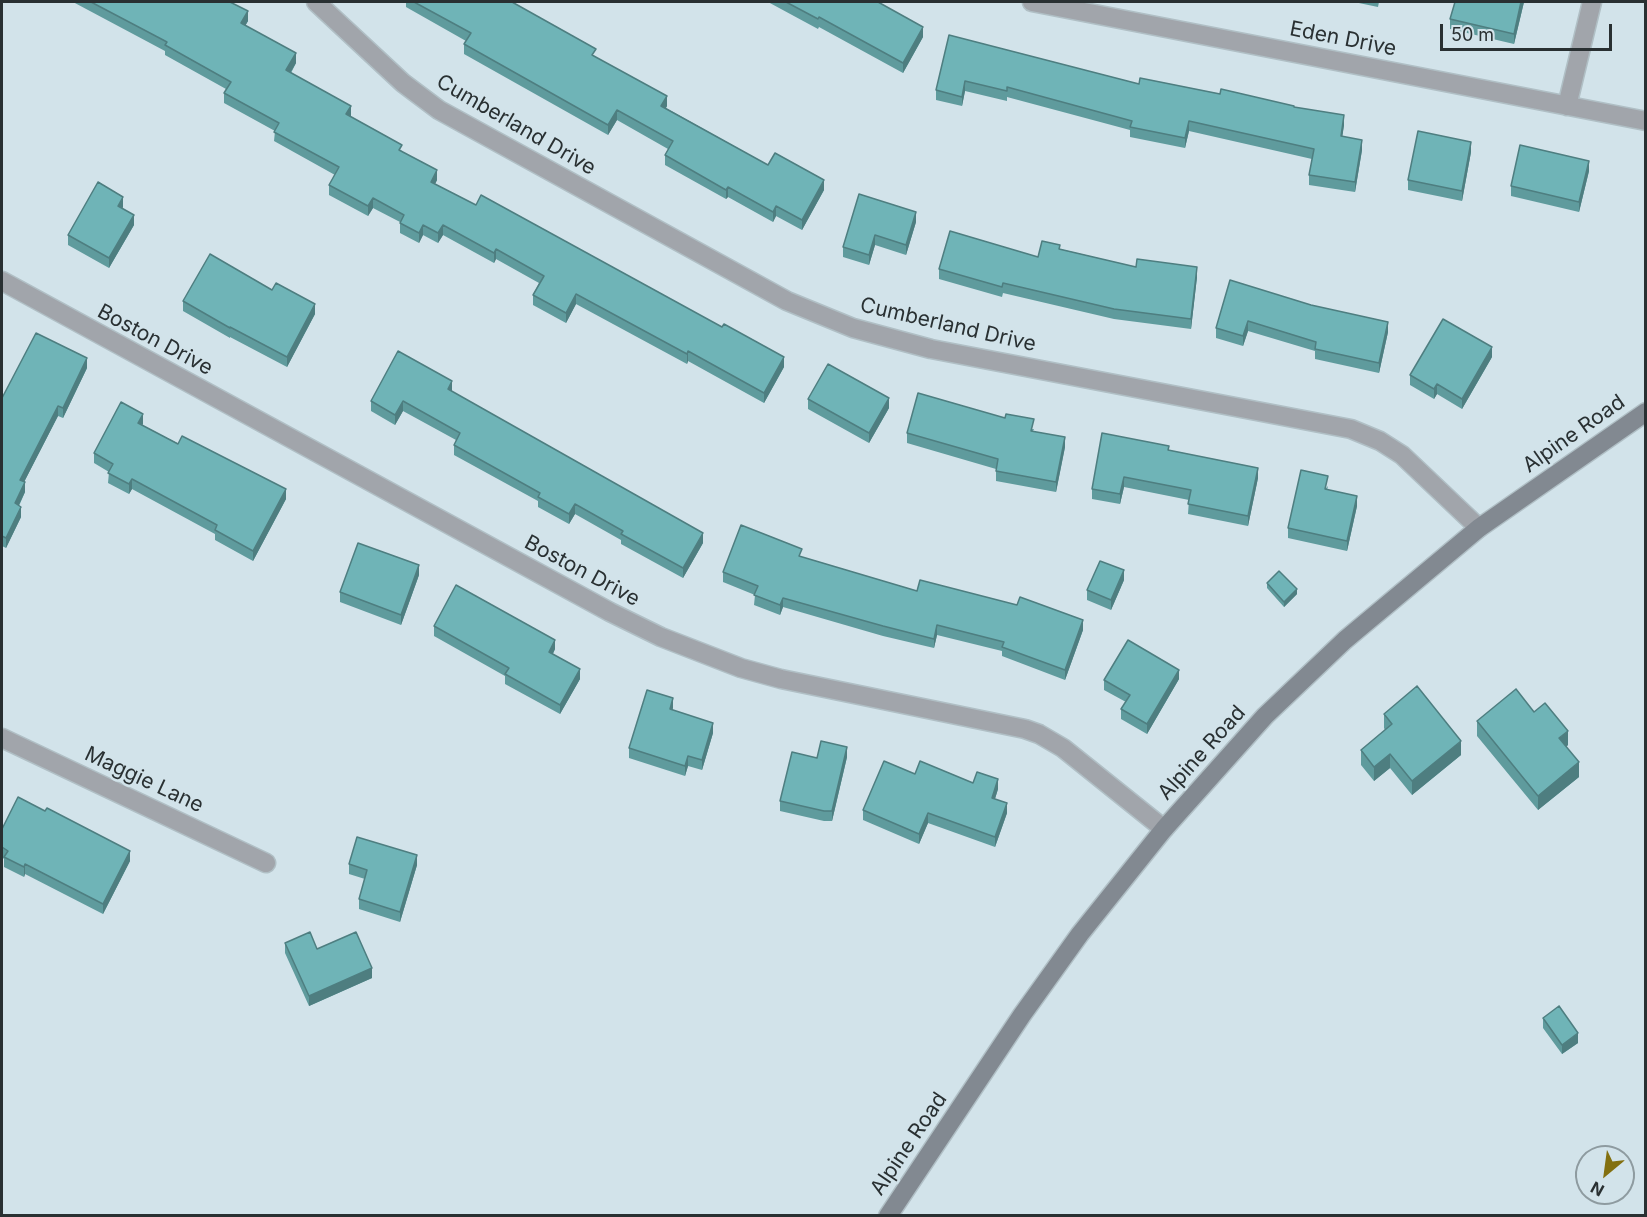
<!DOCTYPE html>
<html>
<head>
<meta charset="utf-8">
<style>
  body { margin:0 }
  #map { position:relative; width:1647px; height:1217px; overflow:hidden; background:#d2e3ea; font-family:Inter,sans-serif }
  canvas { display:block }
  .frame { position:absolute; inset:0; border:3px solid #293032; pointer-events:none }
  .north { position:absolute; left:1575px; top:1145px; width:60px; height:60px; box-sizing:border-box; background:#d2e3ea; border:2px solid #8e9ba0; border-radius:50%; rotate:209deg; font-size:16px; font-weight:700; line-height:24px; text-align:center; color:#293032 }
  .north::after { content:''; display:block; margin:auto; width:21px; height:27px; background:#837010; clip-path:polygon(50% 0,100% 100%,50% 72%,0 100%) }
  .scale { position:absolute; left:1440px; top:24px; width:172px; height:27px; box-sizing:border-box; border:3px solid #293032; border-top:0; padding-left:8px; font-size:18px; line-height:21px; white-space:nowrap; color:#293032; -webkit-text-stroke:4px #d2e3ea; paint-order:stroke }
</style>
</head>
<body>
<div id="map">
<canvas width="1647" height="1217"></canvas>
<div class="frame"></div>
<div class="north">N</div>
<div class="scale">50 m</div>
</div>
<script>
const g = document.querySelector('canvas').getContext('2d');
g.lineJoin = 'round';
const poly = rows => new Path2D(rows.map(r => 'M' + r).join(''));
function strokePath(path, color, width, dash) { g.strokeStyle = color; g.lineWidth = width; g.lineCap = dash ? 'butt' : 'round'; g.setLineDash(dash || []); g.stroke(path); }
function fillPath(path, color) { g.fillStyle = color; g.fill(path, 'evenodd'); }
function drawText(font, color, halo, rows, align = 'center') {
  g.font = font + ' Inter,sans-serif'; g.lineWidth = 5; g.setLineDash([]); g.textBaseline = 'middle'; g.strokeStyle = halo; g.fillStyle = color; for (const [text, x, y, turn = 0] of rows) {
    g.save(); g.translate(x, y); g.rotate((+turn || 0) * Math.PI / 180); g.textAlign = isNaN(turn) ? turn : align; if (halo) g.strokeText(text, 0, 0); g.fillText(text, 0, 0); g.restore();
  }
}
const minor = poly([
  [316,2,403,83,439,110,787,301,853,328,931,349,1351,429,1380,441,1402,455,1479,528],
  [1032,2,1646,121],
  [1567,106,1592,2],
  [2,281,610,612,661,637,741,668,781,679,1025,729,1039,734,1063,748,1164,829],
  [2,738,266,863]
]);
const secondary = poly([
  [888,1216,1022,1015,1080,934,1164,829,1265,716,1345,640,1479,528,1646,412]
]);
strokePath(minor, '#b0bfc5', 21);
strokePath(secondary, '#b0bfc5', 21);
strokePath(minor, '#a1a5ab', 18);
strokePath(secondary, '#828991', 18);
fillPath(poly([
  [73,2,230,2,248,21,245,26,296,63,291,73,351,116,351,117,402,151,437,180,435,184,784,367,764,403,688,361,687,364,576,304,566,323,533,305,533,295,539,283,496,259,494,263,443,235,438,243,423,235,419,243,400,233,400,222,373,208,368,216,329,195,329,185,335,175,274,141,275,131,224,103,224,93,226,89,165,55,165,51],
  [406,2,512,2,596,57,667,106,666,108,768,165,824,190,802,230,776,216,773,222,728,197,726,199,665,165,665,155,668,149,617,120,608,135,464,54,464,44,466,41,406,7],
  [768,2,878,2,923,37,903,73,819,27,818,29],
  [1354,2,1379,2,1378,7],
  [1455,2,1524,2,1514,44,1450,29,1450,19],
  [949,35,1139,84,1220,94,1294,107,1344,125,1342,137,1362,150,1355,192,1309,185,1309,175,1312,159,1189,131,1185,148,1130,137,1130,130,1007,97,1007,101,965,91,962,106,936,100,936,90],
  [1471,152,1462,201,1408,190,1408,180],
  [1589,171,1579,212,1511,196,1511,186],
  [859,194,916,222,906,255,875,245,869,265,843,257,843,247],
  [123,207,122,209,134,225,109,268,68,245,68,235],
  [1060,249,1136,267,1197,277,1191,329,1114,319,1003,293,1002,297,939,279,939,269,1038,257],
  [1230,280,1388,332,1379,373,1315,359,1315,351,1248,331,1243,346,1216,338,1216,328],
  [183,301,315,314,287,367,230,337,230,338,183,311],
  [1492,357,1462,409,1437,394,1434,399,1410,385,1410,375],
  [87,368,63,418,58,416,24,482,25,492,19,506,21,517,6,548,2,546,2,398],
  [452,391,452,392,703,543,683,578,621,544,621,540,575,514,569,524,538,507,538,501,454,455,454,445,456,440,403,411,395,425,371,411,371,401],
  [808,399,889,408,869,443,808,409],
  [143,424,142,425,286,499,253,561,215,540,215,534,132,489,129,494,108,483,109,472,94,463,94,453],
  [1034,429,1033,431,1065,447,1056,492,996,481,996,469,907,443,907,433],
  [1169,450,1258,478,1248,526,1188,514,1189,500,1124,487,1120,504,1092,499,1092,489],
  [1328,486,1327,490,1357,506,1347,551,1288,538,1288,528],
  [802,557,917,591,1083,630,1065,680,1002,656,1002,651,937,635,934,648,883,636,783,607,780,615,754,605,755,595,723,582,723,572],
  [419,575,401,625,340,602,340,592],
  [1124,580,1111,610,1087,600,1087,590],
  [1267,583,1297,594,1284,607,1267,588],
  [434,626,555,649,553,654,580,679,560,714,505,684,505,676,434,636],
  [1179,679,1147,734,1121,719,1121,709,1126,702,1104,690,1104,680],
  [673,708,672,710,713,733,702,770,688,766,685,776,629,758,629,748],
  [1534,712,1568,745,1566,747,1579,777,1538,810,1477,736,1477,721],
  [1384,714,1461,755,1412,795,1390,768,1374,781,1361,765,1361,750,1385,730,1384,728],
  [847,757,832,821,824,821,780,811,780,801,817,758],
  [915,774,973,783,998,789,995,799,1007,813,995,847,928,823,919,844,863,820,863,810],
  [2,829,130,861,103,914,25,874,24,877,4,867,4,859,2,857],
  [349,864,417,865,400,922,359,909,359,899,365,879,349,874],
  [285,943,317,949,372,978,309,1006,285,953],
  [1543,1018,1578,1043,1562,1054,1543,1028]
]), '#5f9b9d');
fillPath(poly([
  [1521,2,1524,2,1514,44,1514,34],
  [248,11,248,21,241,33,241,23],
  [923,27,923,37,903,73,903,63],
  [296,53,296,63,286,80,286,70],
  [965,81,965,91,962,106,962,97],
  [667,96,667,106,661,116,661,106],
  [351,106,351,116,346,124,346,114],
  [617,110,617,120,608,135,608,125],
  [1344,115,1344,125,1341,146,1341,136],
  [1189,121,1189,131,1185,148,1185,138],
  [1362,140,1362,150,1355,192,1355,182],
  [1471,142,1471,152,1462,201,1462,191],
  [1589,161,1589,171,1579,212,1579,202],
  [437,170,437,180,431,192,431,182],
  [824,180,824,190,802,230,802,220],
  [728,187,728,197,726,199,726,190],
  [123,197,123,207,118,216,118,206],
  [373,198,373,208,368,216,368,206],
  [776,206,776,216,773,222,773,212],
  [916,212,916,222,906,255,906,245],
  [134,215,134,225,109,268,109,258],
  [423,225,423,235,419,243,419,233],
  [443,225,443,235,438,243,438,233],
  [875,235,875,245,869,265,869,255],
  [496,249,496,259,494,263,494,253],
  [1197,267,1197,277,1191,329,1191,319],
  [576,294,576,304,566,323,566,313],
  [315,304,315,314,287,367,287,357],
  [1248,321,1248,331,1243,346,1243,336],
  [1388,322,1388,332,1379,373,1379,363],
  [1492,347,1492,357,1462,409,1462,399],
  [688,351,688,361,687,364,687,354],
  [784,357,784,367,764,403,764,393],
  [87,358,87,368,63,418,63,408],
  [452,381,452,391,448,399,448,389],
  [1437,384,1437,394,1434,399,1434,389],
  [889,398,889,408,869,443,869,433],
  [403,401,403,411,395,425,395,415],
  [58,406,58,416,20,490,20,480],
  [143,414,143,424,138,433,138,423],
  [1065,437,1065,447,1056,492,1056,482],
  [1258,468,1258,478,1248,526,1248,516],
  [1124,477,1124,487,1120,504,1120,494],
  [132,479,132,489,129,494,129,484],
  [25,482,25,492,15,513,15,503],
  [286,489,286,499,253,561,253,551],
  [1357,496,1357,506,1347,551,1347,541],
  [575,504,575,514,569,524,569,514],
  [21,507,21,517,6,548,6,538],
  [703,533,703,543,683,578,683,568],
  [419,565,419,575,401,625,401,615],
  [1124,570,1124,580,1111,610,1111,600],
  [1297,589,1297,594,1284,607,1284,602],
  [783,598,783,607,780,615,780,605],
  [1083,620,1083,630,1065,680,1065,670],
  [937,625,937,635,934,648,934,639],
  [555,640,555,649,549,661,549,652],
  [580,669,580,679,560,714,560,705],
  [1179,670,1179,679,1147,734,1147,724],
  [673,698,673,708,670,719,670,709],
  [713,723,713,733,702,770,702,760],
  [1568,731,1568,745,1559,752,1559,738],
  [1461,741,1461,755,1412,795,1412,781],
  [847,747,847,757,832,821,832,811],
  [1390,754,1390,768,1374,781,1374,767],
  [688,756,688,766,685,776,685,766],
  [1579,762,1579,777,1538,810,1538,796],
  [998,779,998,789,992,808,992,798],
  [1007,803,1007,813,995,847,995,837],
  [928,813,928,823,919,844,919,834],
  [130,851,130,861,103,914,103,904],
  [417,855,417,865,400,922,400,912],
  [25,864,25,874,24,877,24,867],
  [372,968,372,978,309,1006,309,996],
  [1578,1033,1578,1043,1562,1054,1562,1045]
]), '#4e7e80');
const building = poly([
  [91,2,230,2,248,11,241,23,296,53,286,70,351,106,346,114,402,145,399,150,437,170,431,182,476,205,481,195,722,327,724,324,784,357,764,393,688,351,687,354,576,294,566,313,533,295,544,276,496,249,494,253,443,225,438,233,423,225,419,233,400,223,404,215,373,198,368,206,329,185,339,167,274,132,279,123,224,93,231,82,165,45,167,42,91,2],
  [414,2,512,2,596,49,592,55,667,96,661,106,768,165,775,153,824,180,802,220,776,206,773,212,728,187,726,190,665,155,673,141,617,110,608,125,464,44,471,33,414,2],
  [786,2,878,2,923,27,903,63,819,17,818,19,786,2],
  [1455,2,1521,2,1514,34,1450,19,1455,2],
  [949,35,1139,84,1140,78,1220,94,1221,89,1294,106,1294,107,1344,115,1341,136,1362,140,1355,182,1309,175,1314,149,1189,121,1185,138,1130,127,1132,121,1007,87,1007,91,965,81,962,97,936,90,949,35],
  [1418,131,1471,142,1462,191,1408,180,1418,131],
  [1520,145,1589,161,1579,202,1511,186,1520,145],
  [98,182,123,197,118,206,134,215,109,258,68,235,98,182],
  [859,194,916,212,906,245,875,235,869,255,843,247,859,194],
  [950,231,1038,257,1042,241,1060,245,1059,249,1136,267,1137,259,1197,267,1191,319,1114,309,1003,283,1002,287,939,269,950,231],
  [210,254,272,290,276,283,315,304,287,357,230,327,230,328,183,301,210,254],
  [1230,280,1311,305,1388,322,1379,363,1315,349,1316,342,1248,321,1243,336,1216,328,1230,280],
  [1443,319,1492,347,1462,399,1437,384,1434,389,1410,375,1443,319],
  [36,333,87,358,63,408,58,406,20,480,25,482,15,503,21,507,6,538,2,536,2,398,36,333],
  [398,351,452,381,448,389,703,533,683,568,621,534,623,531,575,504,569,514,538,497,540,493,454,445,460,433,403,401,395,415,371,401,398,351],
  [828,364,889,398,869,433,808,399,828,364],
  [918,393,1005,418,1006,414,1034,419,1031,431,1065,437,1056,482,996,471,998,459,907,433,918,393],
  [121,402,143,414,138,423,178,444,182,436,286,489,253,551,215,530,217,525,132,479,129,484,108,473,113,464,94,453,121,402],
  [1102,433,1169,446,1168,450,1258,468,1248,516,1188,504,1191,490,1124,477,1120,494,1092,489,1102,433],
  [1301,470,1328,476,1325,489,1357,496,1347,541,1288,528,1301,470],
  [741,525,802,549,799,556,917,591,920,580,1017,605,1020,597,1083,620,1065,670,1002,647,1004,642,937,625,934,639,883,626,783,598,780,605,754,595,758,586,723,572,741,525],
  [358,543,419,565,401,615,340,592,358,543],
  [1100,561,1124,570,1111,600,1087,590,1100,561],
  [1279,571,1297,589,1284,602,1267,583,1279,571],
  [456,585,555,640,549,652,580,669,560,705,505,674,509,668,434,626,456,585],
  [1128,640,1179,670,1147,724,1121,709,1130,695,1104,680,1128,640],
  [1417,686,1461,741,1412,781,1390,754,1374,767,1361,750,1392,724,1384,714,1417,686],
  [1516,689,1534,712,1545,703,1568,731,1559,738,1579,762,1538,796,1477,721,1516,689],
  [647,690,673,698,670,709,713,723,702,760,688,756,685,766,629,748,647,690],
  [821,741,847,747,832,811,824,811,780,801,792,752,817,758,821,741],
  [884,761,915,774,920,761,973,783,977,772,998,779,992,798,1007,803,995,837,928,813,919,834,863,810,884,761],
  [18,797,45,811,47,808,130,851,103,904,25,864,24,867,4,857,8,851,2,847,2,829,18,797],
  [357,837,417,855,400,912,359,899,367,870,349,864,357,837],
  [310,932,317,949,356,932,372,968,309,996,285,943,310,932],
  [1559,1006,1578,1033,1562,1045,1543,1018,1559,1006]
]);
fillPath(building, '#6fb4b7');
strokePath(building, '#4e7e80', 1.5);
drawText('21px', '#293032', '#d2e3ea', [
  ["Eden Drive",1343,39,11],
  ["Cumberland Drive",516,125,30],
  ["Cumberland Drive",948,325,13],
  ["Boston Drive",155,340,28],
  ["Alpine Road",1574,434,-35],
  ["Boston Drive",582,571,28],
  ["Alpine Road",1202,753,-48],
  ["Maggie Lane",144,780,25],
  ["Alpine Road",909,1144,-56]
]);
</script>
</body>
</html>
